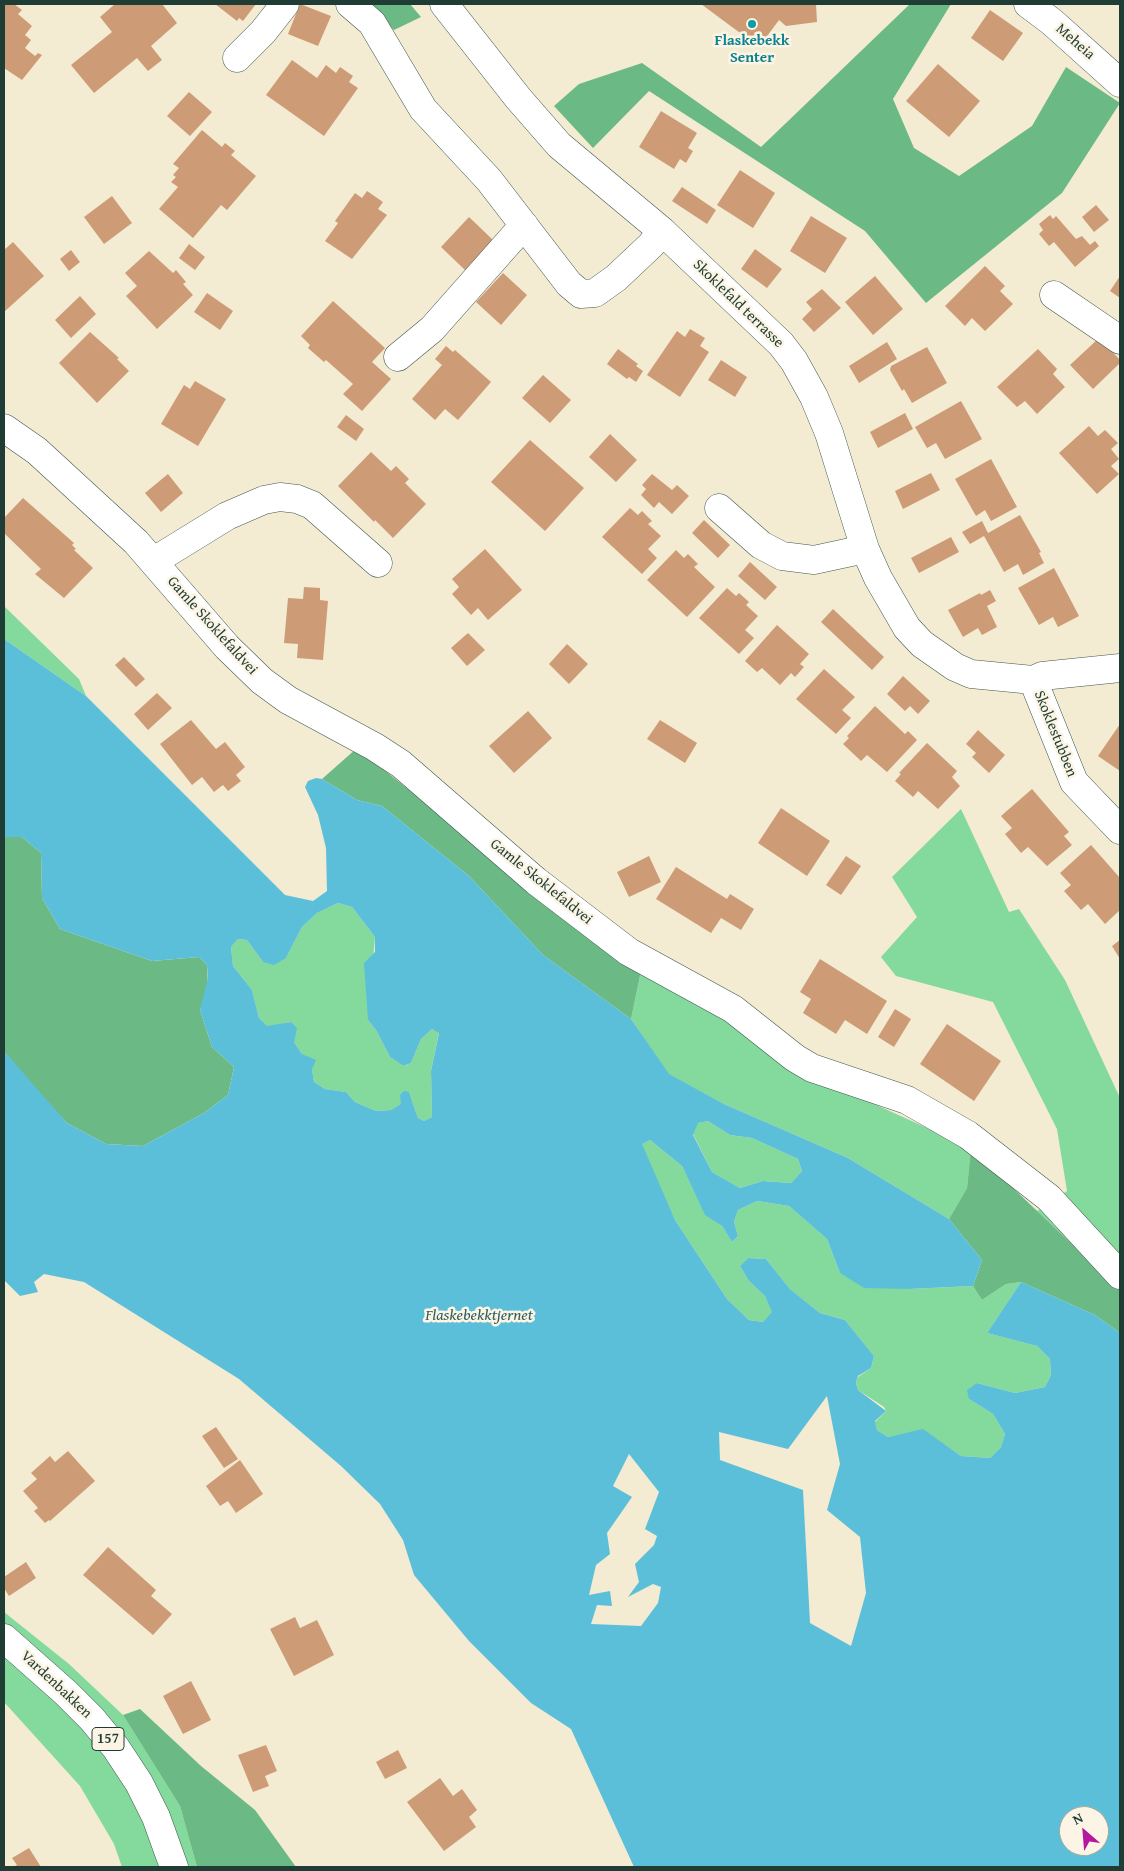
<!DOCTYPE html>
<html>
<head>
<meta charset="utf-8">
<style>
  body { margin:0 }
  #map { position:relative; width:1124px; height:1871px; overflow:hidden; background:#f3ebd2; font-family:"Gentium Book Plus",serif }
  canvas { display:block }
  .frame { position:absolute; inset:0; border:5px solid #1f3d34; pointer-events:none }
  .north { position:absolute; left:1059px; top:1806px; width:50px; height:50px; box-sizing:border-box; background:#fcf5e5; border:1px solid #a4ab9e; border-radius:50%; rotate:333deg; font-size:14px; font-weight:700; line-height:20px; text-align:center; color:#1f3d34 }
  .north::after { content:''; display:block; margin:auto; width:18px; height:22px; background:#b5179e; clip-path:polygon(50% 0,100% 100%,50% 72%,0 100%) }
</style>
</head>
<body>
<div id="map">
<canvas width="1124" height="1871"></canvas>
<div class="frame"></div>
<div class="north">N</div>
</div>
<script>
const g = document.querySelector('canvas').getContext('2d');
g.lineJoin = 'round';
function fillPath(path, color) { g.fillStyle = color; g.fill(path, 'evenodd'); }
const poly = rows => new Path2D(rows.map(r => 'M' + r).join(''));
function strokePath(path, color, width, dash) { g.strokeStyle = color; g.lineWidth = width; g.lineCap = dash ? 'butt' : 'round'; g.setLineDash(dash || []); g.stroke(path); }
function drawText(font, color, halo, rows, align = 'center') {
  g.font = font + ' "Gentium Book Plus",serif'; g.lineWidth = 5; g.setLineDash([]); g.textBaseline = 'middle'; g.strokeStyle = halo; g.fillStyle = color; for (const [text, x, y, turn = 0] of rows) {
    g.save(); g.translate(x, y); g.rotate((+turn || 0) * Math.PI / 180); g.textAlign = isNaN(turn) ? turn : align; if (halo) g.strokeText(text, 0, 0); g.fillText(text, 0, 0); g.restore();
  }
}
fillPath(poly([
  [4,606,79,679,86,696,4,639],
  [961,809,1009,912,1019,909,1065,980,1120,1098,1120,1290,1037,1211,1067,1191,1057,1129,993,1002,896,976,881,957,917,917,892,877],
  [338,903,352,907,375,937,368,1020,376,1030,390,1057,405,1066,411,1063,421,1039,432,1029,439,1032,431,1071,432,1117,424,1121,418,1118,409,1092,402,1104,391,1110,376,1111,355,1102,346,1092,325,1089,314,1082,312,1069,294,1042,291,1022,267,1027,259,1018,252,990,233,966,231,947,238,939,247,940,263,962,286,958,302,927,317,913],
  [641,971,741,1029,770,1056,791,1070,872,1103,971,1148,967,1188,949,1219,848,1158,724,1104,668,1074,631,1019],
  [708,1121,730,1135,752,1138,798,1159,802,1171,791,1183,763,1181,740,1188,712,1172,693,1134,697,1123],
  [650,1140,682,1166,705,1214,722,1226,732,1242,738,1236,734,1222,738,1210,757,1201,789,1206,827,1239,840,1273,909,1289,973,1286,982,1300,1006,1284,1021,1282,987,1333,1037,1346,1050,1359,1051,1375,1045,1387,1015,1393,977,1383,969,1399,993,1414,1005,1434,1001,1447,990,1458,961,1456,923,1430,888,1437,877,1430,875,1422,886,1411,884,1407,858,1390,856,1383,858,1377,871,1368,874,1356,845,1320,820,1313,790,1289,766,1259,748,1258,740,1266,749,1281,765,1296,773,1312,763,1322,749,1320,727,1299,675,1220,645,1156,641,1144],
  [4,1612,69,1664,123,1715,180,1806,197,1867,122,1867,114,1844,80,1786,4,1702]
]), '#84d99c');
fillPath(poly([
  [368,4,410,4,421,17,394,30],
  [910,4,951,4,893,99,914,148,959,176,1032,126,1066,67,1120,103,1062,193,926,303,865,231,649,91,593,148,554,106,579,84,642,63,761,147],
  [357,748,503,866,641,971,631,1019,543,955,469,876,382,806,357,800,322,779],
  [4,837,22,837,41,853,42,898,60,929,152,961,199,957,207,965,208,986,200,1010,212,1047,234,1067,228,1095,204,1113,143,1146,106,1144,67,1123,25,1078,4,1051],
  [971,1148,1120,1290,1120,1333,1095,1315,1021,1282,1006,1284,982,1300,973,1286,982,1260,949,1219,967,1188],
  [140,1709,201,1766,255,1810,296,1867,197,1867,180,1806,123,1715]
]), '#6bb984');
fillPath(poly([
  [4,639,86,696,285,895,313,901,327,891,326,848,318,815,305,787,308,781,316,778,322,779,357,800,382,806,469,876,543,955,631,1019,669,1074,724,1104,848,1158,949,1219,982,1260,973,1286,909,1289,864,1288,840,1273,827,1239,789,1206,757,1201,738,1210,734,1222,738,1236,732,1242,722,1226,705,1215,682,1166,650,1140,642,1144,675,1220,727,1299,749,1320,763,1322,772,1312,765,1296,749,1281,740,1266,748,1258,766,1259,790,1289,820,1313,845,1320,874,1356,871,1368,858,1376,856,1383,858,1390,886,1411,875,1421,877,1430,888,1437,923,1429,961,1456,990,1458,1001,1447,1005,1434,993,1414,969,1399,967,1390,977,1383,1015,1393,1045,1387,1051,1375,1050,1359,1037,1346,987,1333,1021,1282,1095,1315,1120,1333,1120,1867,634,1867,571,1729,531,1703,469,1641,414,1575,403,1540,380,1504,341,1466,239,1379,84,1282,44,1274,34,1282,38,1292,20,1296,4,1280,4,1051,67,1123,106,1144,143,1146,204,1113,228,1095,234,1067,212,1047,200,1010,208,978,207,965,199,957,152,961,60,929,42,898,41,853,22,837,4,837],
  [338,903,352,907,375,937,375,952,364,963,368,1020,376,1030,390,1057,404,1066,411,1063,421,1039,432,1029,439,1033,431,1071,432,1117,424,1121,418,1118,409,1092,404,1091,400,1095,401,1104,391,1110,376,1111,355,1102,346,1092,325,1089,314,1082,312,1069,316,1060,302,1054,294,1042,297,1028,291,1022,267,1026,259,1018,252,990,233,966,231,947,238,939,247,940,263,962,274,965,286,958,302,927,317,913],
  [708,1121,730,1135,752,1138,798,1159,802,1171,791,1183,763,1181,740,1188,712,1172,693,1135,698,1123],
  [827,1396,840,1464,827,1510,860,1537,866,1593,851,1646,810,1623,803,1490,720,1460,719,1432,788,1449],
  [629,1454,659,1492,645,1529,657,1536,654,1545,635,1564,639,1582,628,1597,653,1584,661,1587,658,1603,641,1626,591,1624,597,1605,612,1606,610,1591,589,1595,596,1565,610,1554,607,1533,632,1497,613,1486],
  [1069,1816,1099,1816,1099,1846,1069,1846]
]), '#5cbfda');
fillPath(poly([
  [4,4,14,4,22,10,18,14,32,26,25,35,31,40,25,48,35,56,38,53,42,55,22,80,4,68],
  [115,4,162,4,177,23,151,46,162,60,148,71,137,58,94,93,71,65,112,32,100,17],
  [215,4,256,4,243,21,239,18,237,21],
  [300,4,331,16,318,46,288,34],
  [701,4,816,4,817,22,786,26,779,20,759,47],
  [990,10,1023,33,1003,61,971,38],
  [292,60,317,78,326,65,336,73,340,67,353,76,349,82,358,88,324,136,266,95],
  [938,64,980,101,949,137,906,101],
  [189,92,212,112,190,136,167,116],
  [661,111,697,133,688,148,693,151,686,163,680,159,674,169,639,147],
  [202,130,222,147,225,143,235,151,231,155,256,176,227,210,221,205,193,238,159,209,178,187,171,182,176,177,173,175,179,168,173,164],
  [740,170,775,193,753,228,717,205],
  [682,187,716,210,707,224,672,201],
  [367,191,383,202,378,209,387,215,352,259,325,241,338,223,335,221,355,193,362,198],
  [112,196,132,223,104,244,84,217],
  [1096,205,1109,220,1094,232,1082,217],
  [1050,215,1053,219,1056,216,1076,239,1082,236,1090,245,1095,241,1099,246,1075,267,1054,242,1049,246,1039,234,1043,230,1039,224],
  [811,216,847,238,825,273,790,251],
  [469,217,493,240,465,270,441,247],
  [13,242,44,276,4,312,4,250],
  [189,244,205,257,195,270,179,258],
  [755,249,782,269,767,288,741,269],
  [71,250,80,262,69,271,60,259],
  [149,251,173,273,176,270,186,282,183,284,193,295,157,329,126,296,137,286,125,273],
  [985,266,1005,286,1000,291,1013,304,985,331,972,318,965,326,945,306],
  [503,273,527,295,501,325,476,302],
  [875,276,903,309,873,335,845,302],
  [1120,276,1120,298,1110,291],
  [822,289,841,308,814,332,802,319,812,309,806,302],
  [207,293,233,311,220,330,194,312],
  [80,296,96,314,71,338,55,320],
  [333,301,385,348,372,362,391,379,362,411,343,394,353,384,326,360,324,362,308,348,310,345,301,336],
  [690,329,705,338,700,346,709,352,680,397,647,375,677,331,685,337],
  [90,332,119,358,117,359,129,371,97,403,59,363],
  [1099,338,1120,360,1120,363,1093,389,1070,365],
  [887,342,897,359,859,383,849,366],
  [446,346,453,352,455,350,491,382,458,420,445,409,435,420,412,399,442,365,435,359],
  [927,347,947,383,912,403,904,389,902,391,890,370,891,366],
  [618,349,638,364,636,366,643,371,636,382,629,377,627,379,607,364],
  [1038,349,1057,369,1053,374,1065,387,1037,414,1025,401,1017,407,997,387],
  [721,360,747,377,735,397,708,380],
  [543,375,571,400,550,423,522,398],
  [195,381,226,399,198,446,161,424,184,385,190,389],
  [961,401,982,439,945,459,936,443,927,448,915,427],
  [905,413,913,429,878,448,870,432],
  [346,415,364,429,356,441,337,427],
  [1089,426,1098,436,1105,430,1118,443,1111,449,1119,459,1111,466,1119,474,1097,494,1059,453],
  [610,434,637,460,616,482,589,457],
  [530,440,584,488,545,531,491,482],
  [371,452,391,471,396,466,409,479,405,483,426,504,393,538,375,520,374,522,338,486],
  [991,459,1017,507,991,521,985,510,976,516,955,479],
  [931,473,940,490,903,509,895,491],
  [168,474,183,493,161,512,145,493],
  [652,474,672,490,677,485,689,496,672,514,659,502,654,508,641,495,646,489,642,485],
  [23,498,74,543,72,545,76,549,74,550,93,568,64,598,35,574,41,569,4,533,4,518],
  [630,508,638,515,642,511,652,521,648,524,661,536,648,549,657,558,642,574,602,537],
  [1020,515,1041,552,1039,553,1044,563,1023,575,1018,564,1004,572,984,536,970,544,962,532,982,521,988,533],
  [704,520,730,545,718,558,692,533],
  [951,537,959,552,919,573,911,558],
  [485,549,522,590,488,620,478,608,471,615,452,594,459,587,452,579],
  [676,550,684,558,688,554,698,564,694,567,715,587,687,617,647,580],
  [750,562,777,587,765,600,738,576],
  [1054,568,1079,616,1058,627,1053,617,1039,625,1018,588],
  [304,587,320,588,320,600,328,601,323,660,297,658,298,644,284,643,288,598,303,599],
  [727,588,736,596,739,593,749,602,746,605,758,616,745,630,754,638,739,654,699,618],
  [990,590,996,601,987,606,997,627,982,635,978,628,963,637,948,610,980,593,981,595],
  [833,609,884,657,872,670,821,622],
  [777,625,809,654,800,664,804,667,795,677,791,673,780,685,762,668,757,672,745,661],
  [468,633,485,650,467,666,451,648],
  [567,644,588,664,569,684,549,664],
  [124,657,145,679,136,687,115,665],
  [824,669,855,697,842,710,851,718,836,734,796,699],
  [903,676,930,701,918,714,910,706,905,711,887,694],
  [157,693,172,708,148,730,134,714],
  [875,706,905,734,908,731,917,740,887,772,867,755,861,761,843,744,849,738,847,736],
  [528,711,552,738,514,773,489,746],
  [191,720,216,749,225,742,245,767,236,775,241,781,228,791,223,785,214,792,202,777,192,785,160,744],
  [660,720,697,743,685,763,647,739],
  [1120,724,1120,771,1098,756],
  [978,730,1005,755,989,773,972,757,976,753,966,744],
  [927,743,957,771,952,777,960,786,938,809,918,791,913,797,895,781,901,774,899,773],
  [1032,789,1069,832,1064,836,1072,845,1047,866,1028,847,1021,853,1005,834,1012,828,1001,816],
  [781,808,830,841,807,876,758,843],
  [1091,845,1120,878,1120,910,1105,924,1088,904,1081,910,1064,891,1071,885,1060,873],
  [649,856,661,882,629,897,617,872],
  [846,856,861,866,841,895,826,885],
  [676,867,727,899,730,894,754,909,741,930,721,918,711,933,656,899],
  [1120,940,1120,959,1112,946],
  [820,959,887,1001,867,1034,845,1020,836,1034,803,1013,811,999,800,992],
  [895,1009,911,1019,894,1047,878,1037],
  [947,1024,1001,1061,974,1101,920,1064],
  [216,1427,238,1459,224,1468,202,1436],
  [68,1451,95,1481,50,1521,49,1520,45,1523,34,1511,38,1508,23,1491,37,1479,31,1473,50,1456,55,1462],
  [240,1460,263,1494,236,1513,228,1501,220,1506,206,1486],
  [108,1547,156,1590,151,1596,172,1614,153,1635,83,1575],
  [26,1562,36,1578,9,1596,4,1588,4,1577],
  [295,1617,300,1628,317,1620,334,1655,294,1676,270,1629],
  [191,1681,211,1720,183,1734,163,1696],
  [266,1745,277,1771,265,1776,269,1786,253,1792,238,1755],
  [398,1750,407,1768,385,1779,376,1762],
  [440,1778,453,1796,462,1789,477,1810,469,1817,476,1827,444,1851,407,1802],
  [29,1848,41,1867,13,1867,17,1865,12,1858]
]), '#cd9c76');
const minor = poly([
  [350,4,372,23,423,109,489,180,569,284,581,294,595,293,616,278,651,245,662,231],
  [444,4,518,98,559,145,662,231,781,344,794,361,814,397,829,433,865,549,878,578,907,628,922,644,955,667,971,674,1033,680,1042,676,1120,668],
  [1028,4,1052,22,1120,83],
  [237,58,263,32,285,4],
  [1054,295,1120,340],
  [398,357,432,329,524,225],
  [4,428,37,451,136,542,227,647,262,681,288,700,375,747,401,764,536,881,629,952,733,1009,795,1058,812,1068,907,1100,968,1135,1049,1198,1120,1275],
  [719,508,761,545,782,556,814,560,865,549],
  [154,561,227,516,264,500,280,497,297,499,312,505,378,563],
  [1033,680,1074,782,1120,830]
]);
const major = poly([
  [4,1638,66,1693,92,1719,116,1748,139,1783,156,1817,174,1867]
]);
strokePath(minor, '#3f574c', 29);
strokePath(major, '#3f574c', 29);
strokePath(minor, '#fff', 28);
strokePath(major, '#fff', 28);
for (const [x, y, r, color] of [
  [752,24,5,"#0f9aa8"]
]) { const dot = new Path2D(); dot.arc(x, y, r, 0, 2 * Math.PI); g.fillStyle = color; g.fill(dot); strokePath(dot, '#fcf5e5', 2); }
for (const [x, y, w] of [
  [108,1739,32]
]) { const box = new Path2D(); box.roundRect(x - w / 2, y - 11.5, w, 23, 4); g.fillStyle = '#fcf5e5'; g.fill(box); strokePath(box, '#1f3d34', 1); }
drawText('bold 14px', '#1f3d34', null, [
  ["157",108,1739]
]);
drawText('bold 15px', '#0d838f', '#fcf5e5', [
  ["Flaskebekk",752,41],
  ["Senter",752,58]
]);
drawText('15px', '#1f3d34', '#fcf5e5', [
  ["Meheia",1075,42,41],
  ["Skoklefald terrasse",738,304,44],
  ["Gamle Skoklefaldvei",212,626,48],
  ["Skoklestubben",1055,734,68],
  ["Gamle Skoklefaldvei",541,882,39],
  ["Vardenbakken",56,1685,43]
]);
drawText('italic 16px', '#2e5e5e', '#fcf5e5', [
  ["Flaskebekktjernet",479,1316]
]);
</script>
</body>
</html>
